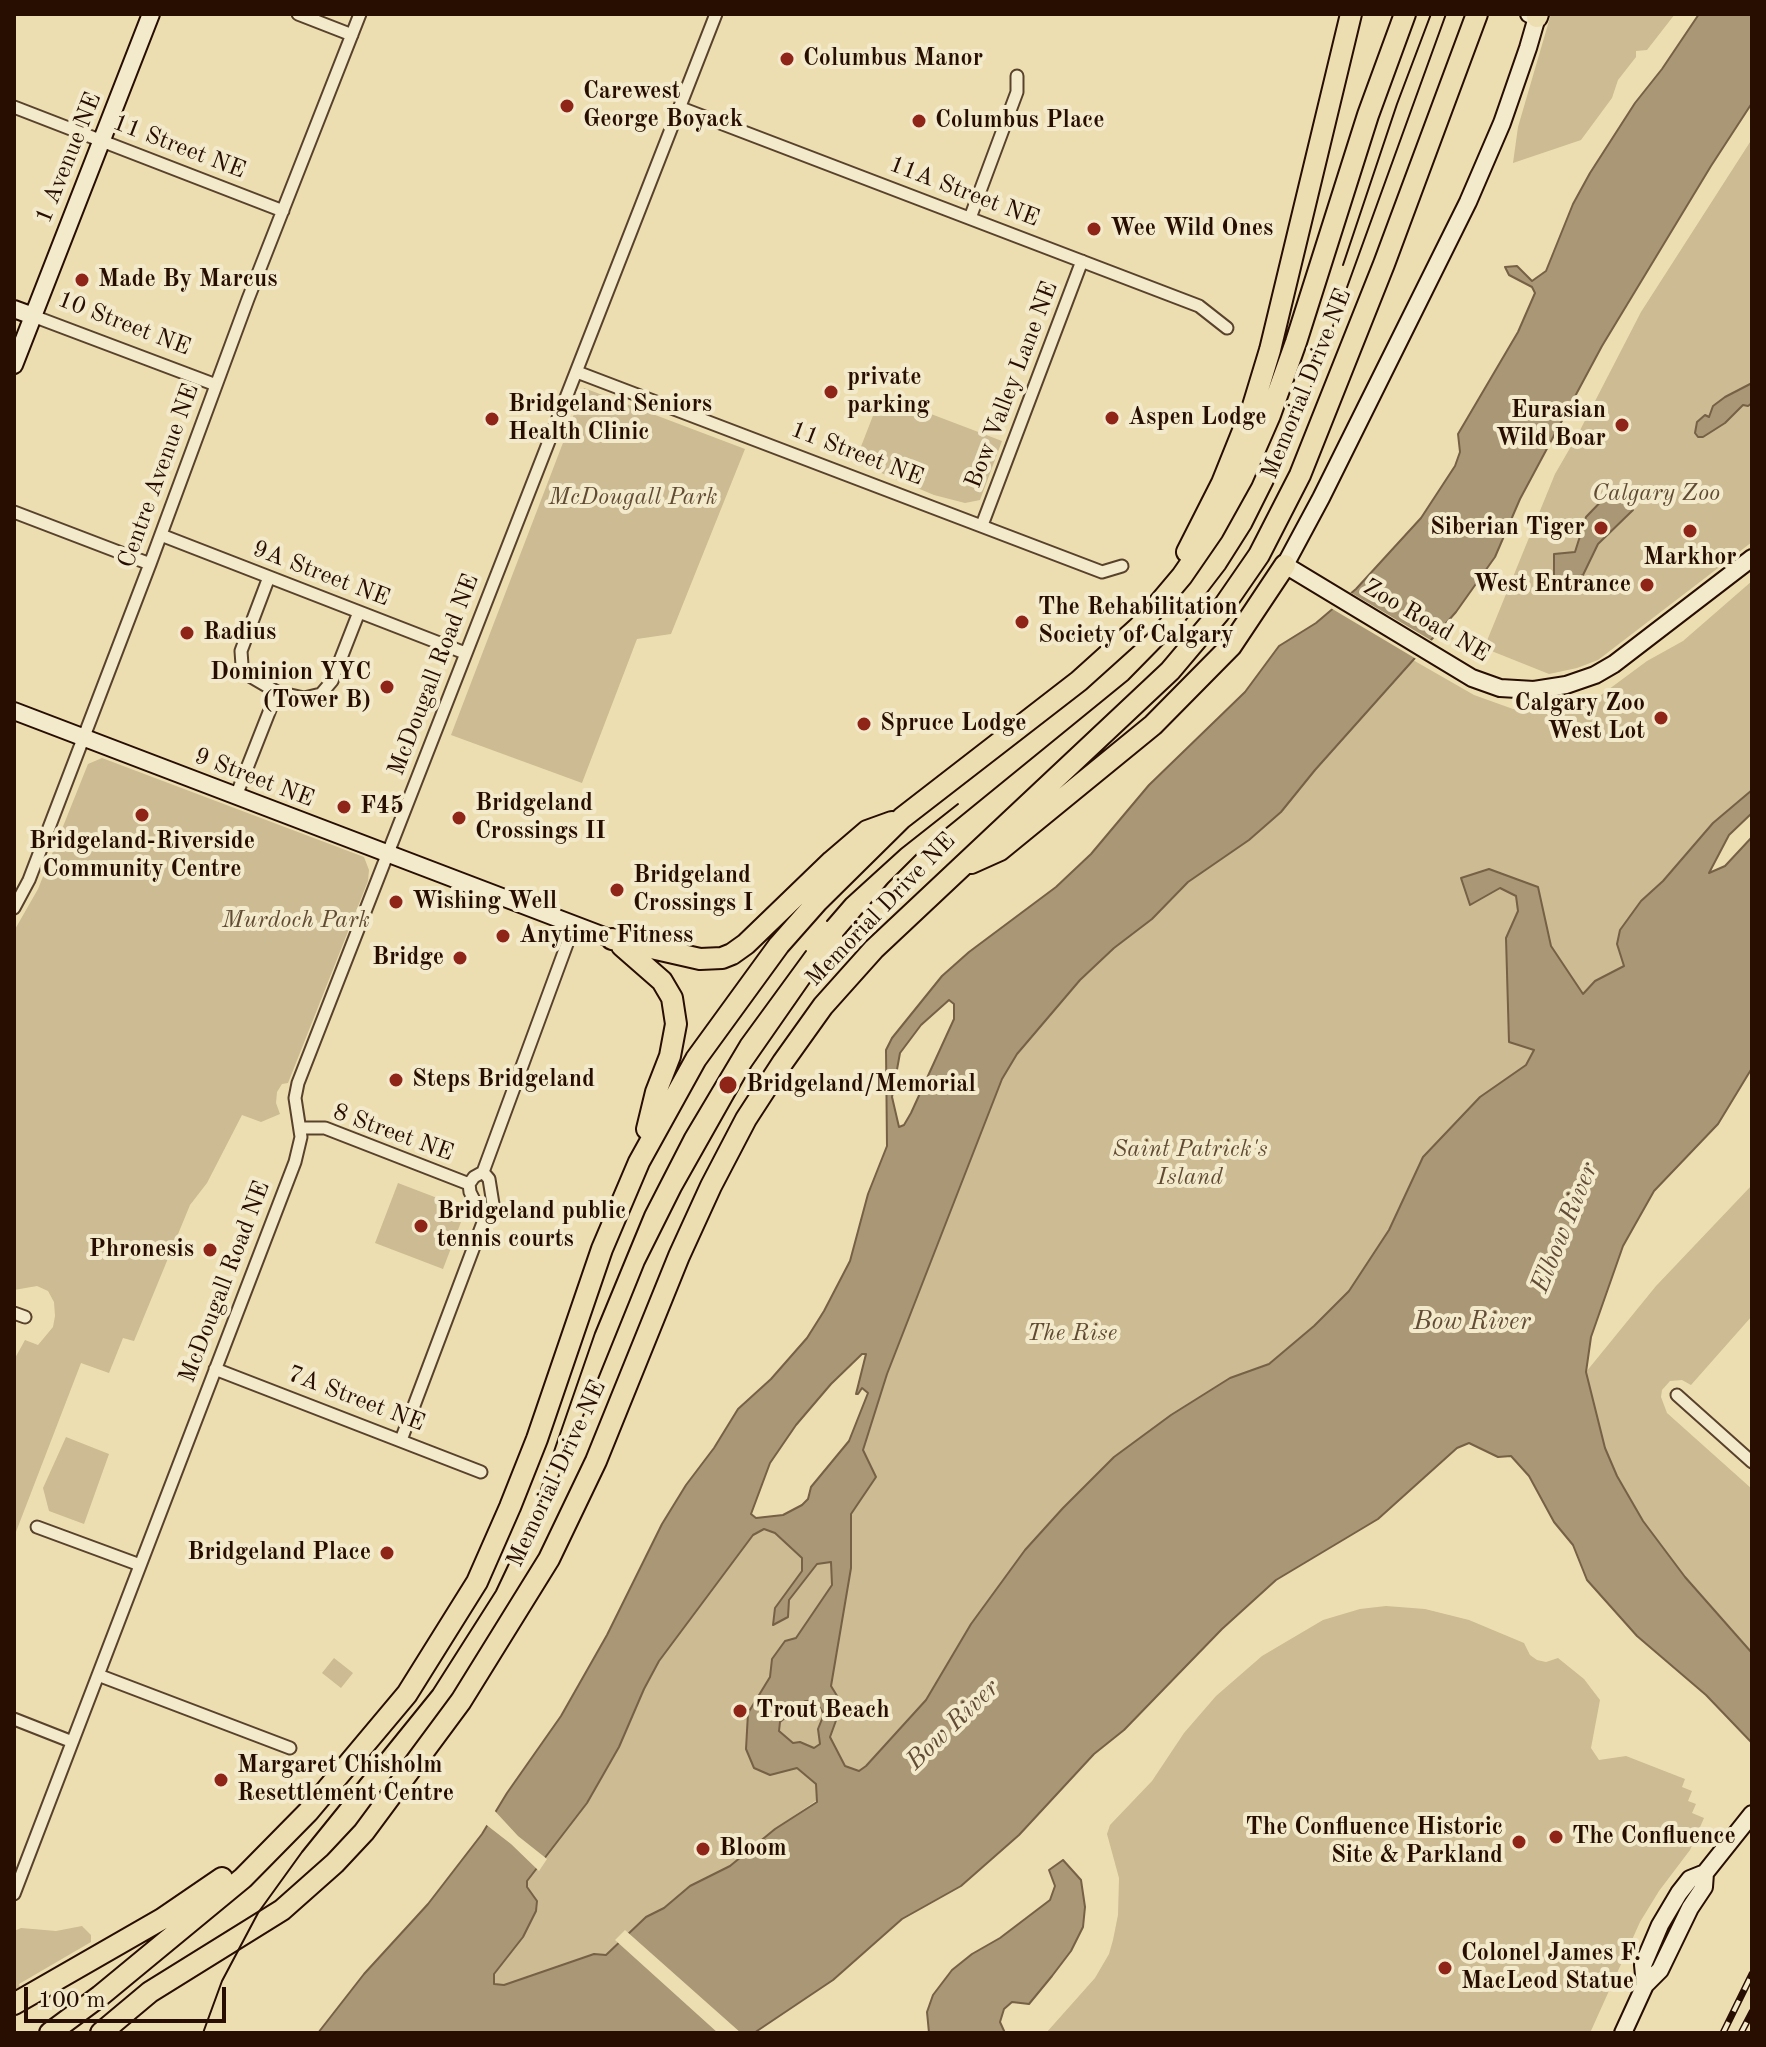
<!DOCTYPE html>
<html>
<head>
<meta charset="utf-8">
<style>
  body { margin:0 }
  #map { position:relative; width:1766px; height:2047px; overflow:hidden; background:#eddeb1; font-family:"Old Standard TT",serif }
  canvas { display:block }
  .frame { position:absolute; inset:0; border:16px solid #280e00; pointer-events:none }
  .scale { position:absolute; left:24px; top:1987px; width:202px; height:36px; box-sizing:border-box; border:4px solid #280e00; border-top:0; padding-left:10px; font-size:24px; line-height:28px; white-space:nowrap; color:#280e00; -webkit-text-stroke:6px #f3eacc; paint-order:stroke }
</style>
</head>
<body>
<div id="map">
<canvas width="1766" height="2047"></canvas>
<div class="frame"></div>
<div class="scale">100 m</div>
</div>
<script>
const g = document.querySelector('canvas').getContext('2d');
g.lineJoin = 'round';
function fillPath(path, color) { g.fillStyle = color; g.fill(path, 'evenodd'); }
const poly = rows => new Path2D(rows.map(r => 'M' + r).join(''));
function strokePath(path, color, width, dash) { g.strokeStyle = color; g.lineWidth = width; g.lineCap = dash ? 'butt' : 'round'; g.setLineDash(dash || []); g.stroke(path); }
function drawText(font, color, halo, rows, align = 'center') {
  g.font = font + ' "Old Standard TT",serif'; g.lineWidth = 8; g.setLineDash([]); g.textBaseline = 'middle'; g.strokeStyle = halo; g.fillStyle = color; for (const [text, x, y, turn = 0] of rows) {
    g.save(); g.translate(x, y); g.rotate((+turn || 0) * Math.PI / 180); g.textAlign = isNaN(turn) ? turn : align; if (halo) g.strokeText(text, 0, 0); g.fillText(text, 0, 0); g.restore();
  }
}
fillPath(poly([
  [1551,14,1675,14,1647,50,1636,51,1636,57,1618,80,1612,98,1581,140,1513,163,1518,127],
  [1752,139,1752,542,1598,660,1577,668,1549,674,1484,648,1555,474,1577,436,1641,312],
  [584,388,745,449,671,634,637,639,582,783,451,735],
  [881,395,1002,441,980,500,965,503,934,495,855,462],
  [1752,581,1752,790,1713,823,1663,881,1641,901,1624,966,1595,981,1582,995,1551,946,1538,887,1489,869,1500,888,1516,896,1518,911,1506,938,1534,1050,1526,1065,1423,1157,1389,1230,1349,1291,1314,1326,1269,1364,1230,1378,1171,1415,1114,1457,1097,1474,1025,1550,971,1624,926,1700,866,1766,775,1829,730,1866,690,1886,664,1908,646,1917,606,1955,594,1954,503,1985,493,1984,494,1974,523,1937,537,1901,527,1887,526,1882,587,1803,619,1747,644,1689,659,1661,753,1535,827,1492,863,1450,887,1374,1002,1079,1017,1054,1080,980,1114,948,1152,919,1188,882,1249,840,1281,812,1315,770,1413,660,1474,695,1513,709,1555,710,1597,698,1647,661,1683,641],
  [102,758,364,857,369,870,368,881,288,1083,282,1084,277,1092,276,1103,280,1114,261,1122,242,1115,207,1183,190,1205,134,1341,123,1338,109,1373,81,1363,14,1537,14,1360,25,1340,38,1345,53,1327,55,1316,54,1302,48,1291,37,1286,14,1290,14,931,38,889,88,764],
  [398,1183,466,1209,443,1269,375,1243],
  [1752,1185,1752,1316,1691,1385,1682,1380,1670,1381,1662,1390,1661,1397,1667,1413,1752,1489,1752,1653,1685,1577,1643,1521,1617,1476,1605,1448,1586,1372,1656,1286],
  [66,1437,109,1454,84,1524,49,1511,43,1488],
  [1386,1606,1425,1609,1469,1620,1524,1643,1530,1655,1537,1660,1546,1662,1558,1658,1584,1679,1600,1700,1591,1748,1599,1760,1626,1756,1685,1779,1682,1787,1692,1791,1688,1801,1696,1804,1692,1813,1704,1818,1690,1850,1659,1891,1640,1922,1590,2033,1046,2033,1095,1978,1109,1954,1113,1940,1118,1915,1119,1878,1107,1834,1110,1825,1152,1781,1184,1733,1216,1696,1262,1656,1323,1620,1360,1609],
  [334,1658,353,1673,341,1688,322,1673],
  [82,1926,91,1935,91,1942,19,1984,20,1987,14,1990,14,1931,21,1928,56,1931]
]), '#ccbb93');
const water = poly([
  [1699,14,1752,14,1752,103,1711,166,1602,346,1520,499,1495,557,1456,612,1315,770,1281,812,1249,840,1188,882,1152,919,1114,948,1080,980,1017,1054,1002,1079,887,1374,863,1450,876,1477,851,1514,851,1568,831,1686,842,1704,830,1737,845,1766,859,1771,866,1766,926,1700,971,1624,1025,1550,1063,1508,1114,1457,1171,1415,1230,1378,1269,1364,1314,1326,1349,1291,1389,1230,1423,1157,1480,1097,1526,1065,1534,1050,1509,1042,1506,938,1518,911,1516,896,1500,888,1470,905,1461,878,1489,869,1538,887,1551,946,1583,994,1595,981,1624,966,1617,944,1620,930,1641,901,1663,881,1713,823,1752,790,1752,813,1729,835,1709,873,1725,866,1752,837,1752,1068,1718,1124,1654,1191,1623,1246,1591,1337,1586,1372,1605,1448,1617,1476,1643,1521,1685,1577,1752,1653,1752,1743,1706,1695,1637,1636,1587,1580,1573,1545,1554,1522,1529,1476,1511,1456,1498,1457,1469,1443,1457,1448,1378,1519,1276,1580,1222,1629,1124,1730,1094,1754,1019,1835,961,1886,902,1919,833,1980,754,2033,318,2033,364,1974,428,1904,482,1834,507,1793,561,1716,607,1635,662,1524,686,1485,714,1448,738,1409,771,1379,807,1338,824,1311,850,1261,868,1194,887,1146,886,1050,892,1038,942,976,969,952,1056,887,1091,854,1149,785,1245,692,1279,646,1316,623,1356,589,1421,518,1455,466,1460,452,1458,434,1518,332,1535,293,1532,287,1509,275,1505,267,1517,266,1532,281,1546,271,1573,204,1590,173,1635,103,1662,69,1699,14],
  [949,1000,954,1004,954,1019,911,1113,904,1125,899,1127,892,1097,900,1053,921,1025,949,1000],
  [862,1354,866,1354,856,1394,858,1394,862,1388,868,1393,849,1441,811,1487,808,1499,802,1505,783,1515,756,1518,751,1514,770,1463,796,1425,831,1384,862,1354],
  [764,1529,775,1533,802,1558,802,1571,775,1608,773,1625,788,1617,789,1600,817,1564,831,1562,832,1585,796,1638,785,1641,772,1659,770,1677,748,1713,746,1749,754,1768,770,1775,797,1768,816,1784,817,1802,775,1829,730,1866,690,1886,664,1908,646,1917,606,1955,594,1954,504,1985,494,1984,494,1974,523,1937,536,1911,537,1901,527,1887,527,1881,587,1803,619,1747,644,1689,659,1661,753,1535,764,1529],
  [805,1701,815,1701,824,1714,818,1729,820,1744,814,1748,800,1742,793,1743,779,1731,780,1722,805,1701],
  [1752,383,1752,403,1748,406,1743,405,1725,423,1703,437,1698,437,1695,433,1697,422,1705,415,1709,417,1713,406,1725,397,1752,383],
  [1611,491,1628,495,1633,510,1598,544,1583,575,1570,580,1554,576,1554,554,1575,552,1586,517,1611,491],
  [1063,1860,1081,1880,1085,1907,1083,1927,1071,1951,1052,1976,1029,2004,1012,2002,1004,2009,1000,2022,1005,2033,929,2033,927,2012,933,1995,952,1970,972,1954,1000,1938,1050,1900,1055,1886,1049,1870,1063,1860]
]);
fillPath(water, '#aa9775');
strokePath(water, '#766046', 2);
fillPath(poly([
  [1348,591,1434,642,1418,660,1329,607],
  [493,1809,518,1836,547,1859,539,1871,511,1844,484,1823],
  [625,1930,741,2033,718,2033,615,1940]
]), '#eddeb1');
const street = poly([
  [298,14,352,35],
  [14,107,283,211],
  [681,108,1199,306,1227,328],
  [970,218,1017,92,1017,76],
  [33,316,216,385],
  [577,372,1102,572,1122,566],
  [14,512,150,564],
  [982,525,1082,261],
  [161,535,465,653],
  [269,577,241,651,242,665,248,675,277,692,304,698,321,694,332,681,359,612],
  [236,796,277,692],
  [14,908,29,880,150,564,248,299,360,14],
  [300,1128,325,1128,469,1184],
  [484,1220,470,1192,469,1184,474,1177,483,1172,574,925],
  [14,1313,25,1317],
  [215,1369,481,1472],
  [1677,1395,1752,1462],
  [401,1440,484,1220,493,1204,489,1179,483,1172],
  [37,1527,140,1565],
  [98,1675,290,1748],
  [14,1719,70,1741],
  [14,1894,295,1162,301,1137,295,1098,298,1083,716,14]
]);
const secondary = poly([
  [1529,14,1537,17,1528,48,1502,123,1468,202,1321,498,1285,565,1472,678,1500,688,1534,690,1566,685,1595,675,1614,664,1752,558],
  [14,309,33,316],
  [14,365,151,14],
  [14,711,612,939],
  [1645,1985,1643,1965,1660,1925,1679,1893,1690,1879,1705,1873,1752,1814],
  [1623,2033,1645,1985,1660,1970,1690,1908,1704,1887,1705,1873]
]);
const highway = poly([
  [1537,17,1538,14],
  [1187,552,1222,483,1253,406,1270,350,1351,14],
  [971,863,1000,850,1153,725,1231,646,1285,565],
  [612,939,700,959,722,958,732,954,746,944,832,861,867,831,892,822],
  [622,946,662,981,672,998,676,1024,670,1056,656,1092,647,1129],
  [14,2004,162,1919,222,1878],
  [50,2033,100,1996,243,1878,308,1812,407,1694,477,1582,510,1507,537,1439,602,1249,639,1162,696,1059,779,945,817,902,902,818,1079,681,1139,627,1182,576,1213,531,1242,479,1270,415,1296,342,1368,115,1405,14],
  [101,2033,150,1992,282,1910,335,1863,364,1832,461,1701,549,1559,596,1461,679,1256,711,1186,746,1119,783,1062,823,1006,874,949,1170,671,1219,613,1259,555,1300,475,1384,264,1477,14]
]);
strokePath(street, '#59422c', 15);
strokePath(secondary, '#280e00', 20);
strokePath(highway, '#280e00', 24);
strokePath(street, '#f3eacc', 11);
strokePath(secondary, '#f3eacc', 16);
strokePath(highway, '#eddeb1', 20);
strokePath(poly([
  [1343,265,1397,104,1431,14],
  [827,921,846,899,901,849,958,804],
  [843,936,888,883,928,843,1128,680,1182,625,1225,569,1251,528,1273,484,1308,395,1446,14],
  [553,1490,644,1265,681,1191,751,1067,822,965],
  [203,2033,222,1981,258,1913,302,1852,433,1690,496,1591,532,1515,595,1333,645,1212,685,1134,741,1040,806,951]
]), '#280e00', 2);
const rail = poly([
  [1723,2033,1752,1974],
  [1741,2033,1752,2012]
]);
strokePath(rail, '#280e00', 7);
strokePath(rail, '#f3eacc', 4, [12]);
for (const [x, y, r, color] of [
  [787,59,8,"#8f2418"],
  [567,106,8,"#8f2418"],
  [919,121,8,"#8f2418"],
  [1094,229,8,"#8f2418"],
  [82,280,8,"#8f2418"],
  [831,392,8,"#8f2418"],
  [1112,418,8,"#8f2418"],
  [492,419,8,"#8f2418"],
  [1622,425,8,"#8f2418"],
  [1601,528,8,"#8f2418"],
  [1690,531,8,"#8f2418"],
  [1647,585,8,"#8f2418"],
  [1022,622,8,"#8f2418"],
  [187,633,8,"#8f2418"],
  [387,687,8,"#8f2418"],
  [1661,718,8,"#8f2418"],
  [864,724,8,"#8f2418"],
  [344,807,8,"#8f2418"],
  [142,815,8,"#8f2418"],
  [459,818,8,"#8f2418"],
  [617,890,8,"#8f2418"],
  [396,902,8,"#8f2418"],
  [503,936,8,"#8f2418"],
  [460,958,8,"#8f2418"],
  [396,1080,8,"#8f2418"],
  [728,1085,10,"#8f2418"],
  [421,1226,8,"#8f2418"],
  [210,1250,8,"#8f2418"],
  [387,1553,8,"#8f2418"],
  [740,1711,8,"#8f2418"],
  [221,1780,8,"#8f2418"],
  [1556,1837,8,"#8f2418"],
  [1519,1842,8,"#8f2418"],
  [703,1849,8,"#8f2418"],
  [1445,1968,8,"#8f2418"]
]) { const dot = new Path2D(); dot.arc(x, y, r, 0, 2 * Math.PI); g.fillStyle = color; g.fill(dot); strokePath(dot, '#f3eacc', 3); }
drawText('bold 24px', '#280e00', '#f3eacc', [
  ["Columbus Manor",803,59],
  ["Carewest",583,92],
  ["George Boyack",583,120],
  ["Columbus Place",935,121],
  ["Wee Wild Ones",1110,229],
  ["Made By Marcus",98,280],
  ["private",847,378],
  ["parking",847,406],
  ["Bridgeland Seniors",508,405],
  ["Health Clinic",508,433],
  ["Eurasian",1606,411,"right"],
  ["Wild Boar",1606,439,"right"],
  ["Aspen Lodge",1128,418],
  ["Siberian Tiger",1585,528,"right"],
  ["Markhor",1690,558,"center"],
  ["West Entrance",1631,585,"right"],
  ["The Rehabilitation",1038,608],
  ["Society of Calgary",1038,636],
  ["Radius",203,633],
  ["Dominion YYC",371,673,"right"],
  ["(Tower B)",371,701,"right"],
  ["Calgary Zoo",1645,704,"right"],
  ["West Lot",1645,732,"right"],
  ["Spruce Lodge",880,724],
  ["Bridgeland",475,804],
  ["Crossings II",475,832],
  ["F45",360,807],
  ["Bridgeland-Riverside",142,842,"center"],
  ["Community Centre",142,870,"center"],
  ["Bridgeland",633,876],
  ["Crossings I",633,904],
  ["Wishing Well",412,902],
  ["Anytime Fitness",519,936],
  ["Bridge",444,958,"right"],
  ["Steps Bridgeland",412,1080],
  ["Bridgeland/Memorial",746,1085],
  ["Bridgeland public",437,1212],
  ["tennis courts",437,1240],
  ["Phronesis",194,1250,"right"],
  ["Bridgeland Place",371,1553,"right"],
  ["Trout Beach",756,1711],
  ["Margaret Chisholm",237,1766],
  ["Resettlement Centre",237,1794],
  ["The Confluence Historic",1503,1828,"right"],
  ["Site & Parkland",1503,1856,"right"],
  ["The Confluence",1572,1837],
  ["Bloom",719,1849],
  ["Colonel James F.",1461,1954],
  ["MacLeod Statue",1461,1982]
], 'left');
drawText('24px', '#280e00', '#f3eacc', [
  ["11 Street NE",179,147,21],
  ["1 Avenue NE",69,158,-68],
  ["11A Street NE",964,192,21],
  ["10 Street NE",124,324,21],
  ["Memorial Drive NE",1307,384,-68],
  ["Bow Valley Lane NE",1012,385,-69],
  ["11 Street NE",857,454,21],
  ["Centre Avenue NE",159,476,-70],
  ["9A Street NE",321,574,21],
  ["Zoo Road NE",1426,621,30],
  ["McDougall Road NE",434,675,-69],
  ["9 Street NE",254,778,21],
  ["Memorial Drive NE",881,910,-46],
  ["8 Street NE",393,1133,20],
  ["McDougall Road NE",225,1282,-69],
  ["7A Street NE",356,1399,21],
  ["Memorial Drive NE",557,1474,-65]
]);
drawText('italic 24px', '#614b33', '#f3eacc', [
  ["Calgary Zoo",1656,494],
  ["McDougall Park",633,498],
  ["Murdoch Park",296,921],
  ["Saint Patrick's",1190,1150],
  ["Island",1190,1178],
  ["The Rise",1072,1334]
]);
drawText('italic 26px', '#624c35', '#f3eacc', [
  ["Elbow River",1565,1228,-68],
  ["Bow River",1472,1322],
  ["Bow River",953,1725,-44]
]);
</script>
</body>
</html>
